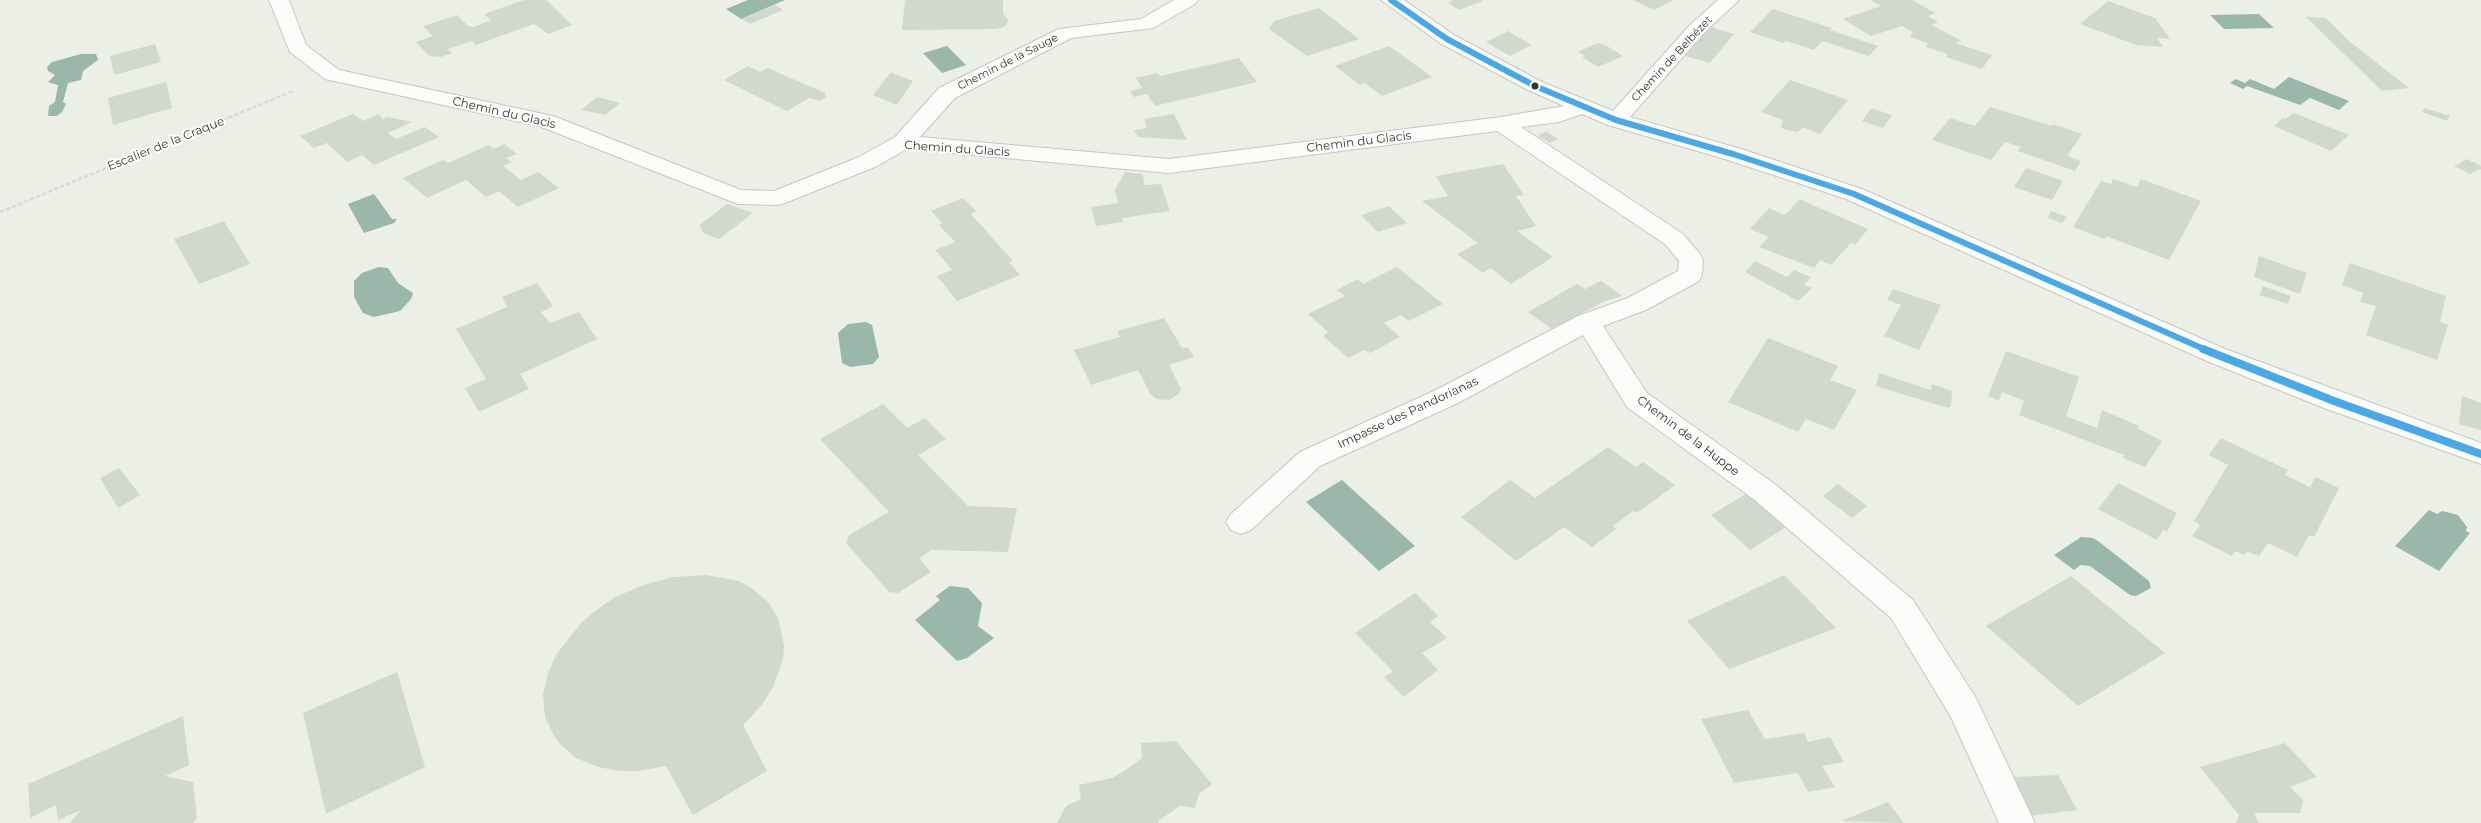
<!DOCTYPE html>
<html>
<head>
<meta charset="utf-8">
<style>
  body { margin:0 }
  canvas { display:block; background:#ecefe5 }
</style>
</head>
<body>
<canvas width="2481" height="823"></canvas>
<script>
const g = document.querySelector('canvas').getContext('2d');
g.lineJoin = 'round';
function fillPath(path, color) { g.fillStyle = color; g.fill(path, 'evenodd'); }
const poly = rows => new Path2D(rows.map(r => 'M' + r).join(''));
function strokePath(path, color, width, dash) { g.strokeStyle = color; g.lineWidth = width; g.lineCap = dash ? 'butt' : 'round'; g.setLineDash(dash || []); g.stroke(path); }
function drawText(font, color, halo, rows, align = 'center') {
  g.font = font + ' Montserrat,sans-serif'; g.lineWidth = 4; g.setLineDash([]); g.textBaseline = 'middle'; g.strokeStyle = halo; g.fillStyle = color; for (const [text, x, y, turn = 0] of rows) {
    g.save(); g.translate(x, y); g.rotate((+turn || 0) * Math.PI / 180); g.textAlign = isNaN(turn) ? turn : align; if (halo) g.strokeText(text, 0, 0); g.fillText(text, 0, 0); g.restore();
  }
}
fillPath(poly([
  [748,0,785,0,741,19,726,9],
  [2259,14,2274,28,2224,29,2210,15],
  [947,46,966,65,942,73,923,53],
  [81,54,96,54,98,60,83,71,81,80,68,83,63,102,66,104,62,112,57,116,48,116,49,106,55,102,58,85,48,82,55,75,48,71,47,67,52,62],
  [2289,77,2349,101,2339,110,2310,98,2300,105,2247,86,2243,89,2230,83,2236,79,2245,83,2250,79,2274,89],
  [374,194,392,219,397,219,394,223,364,233,348,204],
  [379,267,388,268,398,283,413,293,411,299,400,311,374,317,363,313,354,297,354,281,362,273],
  [866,322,872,325,879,357,873,364,850,367,842,363,838,333,848,324],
  [1342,480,1415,546,1379,571,1306,502],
  [2429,510,2437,514,2442,511,2458,515,2467,527,2466,531,2470,533,2439,571,2395,546],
  [2081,537,2093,538,2098,541,2149,581,2151,588,2136,596,2130,595,2090,566,2081,565,2074,570,2054,555],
  [950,586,968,588,982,603,978,626,994,638,967,658,957,661,915,620,940,600,936,596]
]), '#99b7aa');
fillPath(poly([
  [524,0,546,0,572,25,548,34,534,24,476,45,472,41,448,49,452,53,441,57,429,56,416,42,433,36,423,26,457,15,468,26,473,27,491,20,484,14],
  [905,0,1003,0,1003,14,1009,20,1005,26,997,29,902,30],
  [1452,0,1482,0,1483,1,1459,10,1448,3,1453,1],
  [1633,0,1674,0,1654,10],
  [1870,0,1912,0,1935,13,1928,16,1938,22,1931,25,1962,41,1955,43,1992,55,1982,69,1946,57,1947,54,1926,47,1928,43,1910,37,1913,32,1902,26,1871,36,1843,19,1881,6],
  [2108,1,2155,18,2170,39,2157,38,2163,47,2136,45,2080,24],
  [775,5,783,10,750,24,741,19],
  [1319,8,1359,39,1307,56,1269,29,1274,21],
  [1773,9,1832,28,1830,30,1878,46,1869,56,1822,41,1814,50,1786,41,1783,43,1750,32],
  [2306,17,2326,18,2349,41,2409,88,2382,91],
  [1711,27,1734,34,1710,63,1685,56],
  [1508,31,1532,45,1510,56,1486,42],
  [1598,43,1607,46,1623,56,1598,67,1582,57,1585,56,1578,52],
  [155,44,161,62,114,75,110,56],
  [1389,46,1432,77,1382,96,1364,83,1360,85,1335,66],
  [1239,58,1257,82,1155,106,1147,94,1134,97,1130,91,1142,88,1136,78,1157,73,1160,76],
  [748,66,760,72,768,68,825,93,826,97,820,101,809,98,787,111,724,80],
  [891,72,913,81,897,105,873,95],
  [1790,80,1848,100,1820,134,1802,127,1798,132,1786,130,1781,127,1783,120,1761,112],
  [166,82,172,108,113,125,108,98],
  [597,97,620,103,605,115,581,110],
  [1990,107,2052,126,2053,124,2082,134,2067,156,2081,161,2075,171,2018,151,2021,147,2005,142,1991,160,1932,140,1950,118,1975,126],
  [1871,108,1892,115,1883,128,1862,121],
  [2425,108,2450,116,2447,121,2422,112],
  [2294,113,2349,135,2331,151,2274,126,2283,118,2286,119],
  [353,114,363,121,378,114,383,119,387,117,412,122,388,133,396,139,425,127,439,137,374,165,362,155,347,162,327,143,314,148,300,136],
  [1174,114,1187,140,1138,137,1134,130,1147,128,1144,119],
  [1546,131,1558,139,1550,143,1538,136],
  [504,144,517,154,506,158,511,162,503,166,521,180,538,172,559,188,518,207,499,191,486,197,466,180,427,198,403,178,443,160,448,163,489,145,494,149],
  [2467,159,2481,166,2481,169,2470,174,2454,166],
  [1503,164,1524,195,1516,196,1536,226,1517,231,1553,257,1511,284,1491,268,1483,273,1457,254,1478,243,1422,201,1448,196,1436,176],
  [2026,168,2063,181,2052,200,2014,187],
  [1125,172,1143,174,1144,185,1161,184,1170,211,1122,218,1123,222,1096,226,1091,207,1118,203,1115,190],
  [2113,179,2137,187,2141,179,2201,201,2169,260,2106,236,2104,239,2073,227,2101,181,2111,184],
  [963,198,976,211,971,214,1013,261,1009,262,1020,275,957,301,937,276,952,270,935,250,955,242,939,225,942,223,931,211],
  [1800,199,1815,206,1868,229,1855,245,1851,243,1831,265,1820,260,1814,268,1759,247,1769,237,1750,229,1769,208,1785,215],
  [727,204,753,213,719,239,703,233,700,225],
  [1389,206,1407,223,1378,232,1361,215],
  [2051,211,2067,217,2062,223,2048,218],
  [224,221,250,264,199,284,174,239],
  [2259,256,2307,273,2300,294,2254,277],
  [1755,261,1787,277,1794,270,1811,277,1804,285,1812,288,1798,301,1745,272],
  [2350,263,2446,296,2440,322,2448,325,2437,360,2366,335,2376,306,2360,302,2363,293,2342,285],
  [1397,267,1443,304,1409,321,1401,315,1384,323,1400,337,1370,353,1364,350,1348,358,1323,336,1328,332,1308,314,1345,296,1337,290,1358,279,1363,284],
  [1601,281,1622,296,1603,302,1552,329,1528,312,1577,284,1585,289],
  [537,283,553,306,541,312,550,323,579,312,597,339,520,374,529,389,479,412,465,388,486,379,456,329,507,307,502,297],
  [2263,286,2291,296,2288,304,2260,295],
  [1893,289,1941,305,1919,350,1884,336,1901,305,1887,300],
  [1164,318,1182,348,1188,347,1194,357,1169,365,1181,389,1179,394,1169,400,1157,399,1151,395,1138,370,1091,385,1074,350,1120,337,1117,331],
  [1768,338,1838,366,1830,380,1857,390,1834,430,1806,419,1798,432,1728,402],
  [2006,351,2079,377,2066,416,2097,428,2102,410,2139,426,2137,428,2162,441,2145,467,2123,458,2124,455,2019,415,2024,401,2002,392,1999,401,1988,396],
  [1879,373,1931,390,1932,384,1952,391,1951,406,1948,408,1876,386],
  [2462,396,2481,403,2481,430,2459,424],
  [883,404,907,428,925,418,946,439,918,455,968,506,1017,508,1008,552,932,550,919,558,931,572,898,593,889,592,846,543,849,535,889,512,820,439],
  [2221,438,2288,470,2285,475,2310,487,2316,477,2339,488,2314,537,2309,535,2297,557,2268,543,2259,556,2246,551,2245,555,2235,551,2232,556,2192,536,2200,525,2194,521,2228,465,2209,455],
  [1608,447,1636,467,1643,462,1675,485,1637,513,1633,511,1613,526,1616,529,1592,547,1564,527,1516,561,1461,517,1510,480,1535,498],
  [119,468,140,495,118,508,100,478],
  [2118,483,2177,513,2167,532,2163,530,2157,540,2098,509],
  [1838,484,1867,506,1852,518,1823,496],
  [1749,492,1789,525,1750,550,1711,515],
  [706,575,739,581,753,589,768,602,778,618,784,645,783,660,773,687,761,706,743,725,767,771,693,815,666,766,638,771,620,771,598,767,576,758,560,744,553,734,545,717,543,695,548,673,556,655,581,623,595,611,615,597,644,585,673,577],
  [1784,575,1836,628,1729,669,1687,621],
  [2071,576,2165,653,2078,706,1986,626],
  [1415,593,1438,616,1430,622,1447,638,1422,653,1438,670,1404,697,1384,677,1393,671,1355,633],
  [397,672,425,767,326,814,303,713],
  [1748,710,1765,739,1804,733,1808,742,1830,737,1844,762,1822,766,1835,787,1808,792,1798,773,1734,783,1701,719],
  [183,716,189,765,165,776,193,782,197,818,193,823,70,823,81,810,58,820,56,805,30,818,28,784],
  [1176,741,1212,784,1199,794,1195,808,1180,806,1158,821,1159,823,1057,823,1066,806,1081,799,1079,785,1112,778,1126,770,1142,758,1141,743],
  [2285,743,2317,777,2290,787,2303,800,2300,813,2254,813,2259,823,2236,823,2239,815,2200,767],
  [2058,775,2077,810,2030,816,2014,777],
  [1888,802,1904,823,1841,821]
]), '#d2d8ce');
const minor = poly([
  [269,0,289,0,306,45,339,70,553,116,741,190,774,191,859,157,895,137,939,88,1059,29,1141,19,1174,0,1198,0,1195,4,1153,28,1071,38,955,98,920,137,1169,159,1501,117,1564,106,1528,90,1440,43,1381,0,1404,0,1454,35,1542,82,1613,111,1690,25,1718,0,1739,0,1704,33,1630,117,1741,149,1862,189,2225,349,2481,443,2481,464,2324,408,2207,361,1846,199,1725,159,1608,125,1582,114,1559,122,1521,127,1683,234,1700,254,1703,260,1702,275,1699,281,1646,310,1603,326,1647,393,1776,485,1913,600,1976,698,2035,823,1999,823,1951,717,1891,618,1756,501,1627,407,1583,335,1458,403,1320,466,1251,530,1241,534,1231,530,1226,522,1231,514,1300,452,1438,389,1578,316,1628,298,1678,271,1679,261,1665,244,1497,131,1169,173,907,149,875,167,785,203,777,205,738,204,539,126,325,79,290,52,269,0]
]);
strokePath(minor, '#c5c7c0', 2);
strokePath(poly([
  [0,212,293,91]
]), '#dadbd8', 2.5, [4.5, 2]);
fillPath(minor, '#fcfdfb');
strokePath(poly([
  [1391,0,1447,39,1535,86,1616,120,1733,154,1854,194,2206,350]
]), '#4aa9e4', 6);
strokePath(poly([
  [2203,349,2334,401,2481,454]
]), '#4aa9e4', 8);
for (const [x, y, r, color] of [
  [1535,86,4.5,"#33362e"]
]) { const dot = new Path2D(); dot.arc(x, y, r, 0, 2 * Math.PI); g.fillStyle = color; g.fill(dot); strokePath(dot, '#fff', 2); }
drawText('11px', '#33362e', '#fff', [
  ["Chemin de Belbézet",1672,59,-47],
  ["Chemin de la Sauge",1008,62,-27]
]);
drawText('12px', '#33362e', '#fff', [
  ["Chemin du Glacis",504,113,13],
  ["Chemin du Glacis",1359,142,-7],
  ["Escalier de la Craque",166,144,-22],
  ["Chemin du Glacis",957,149,4],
  ["Impasse des Pandorianas",1408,413,-25],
  ["Chemin de la Huppe",1688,436,37]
]);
</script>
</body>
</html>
